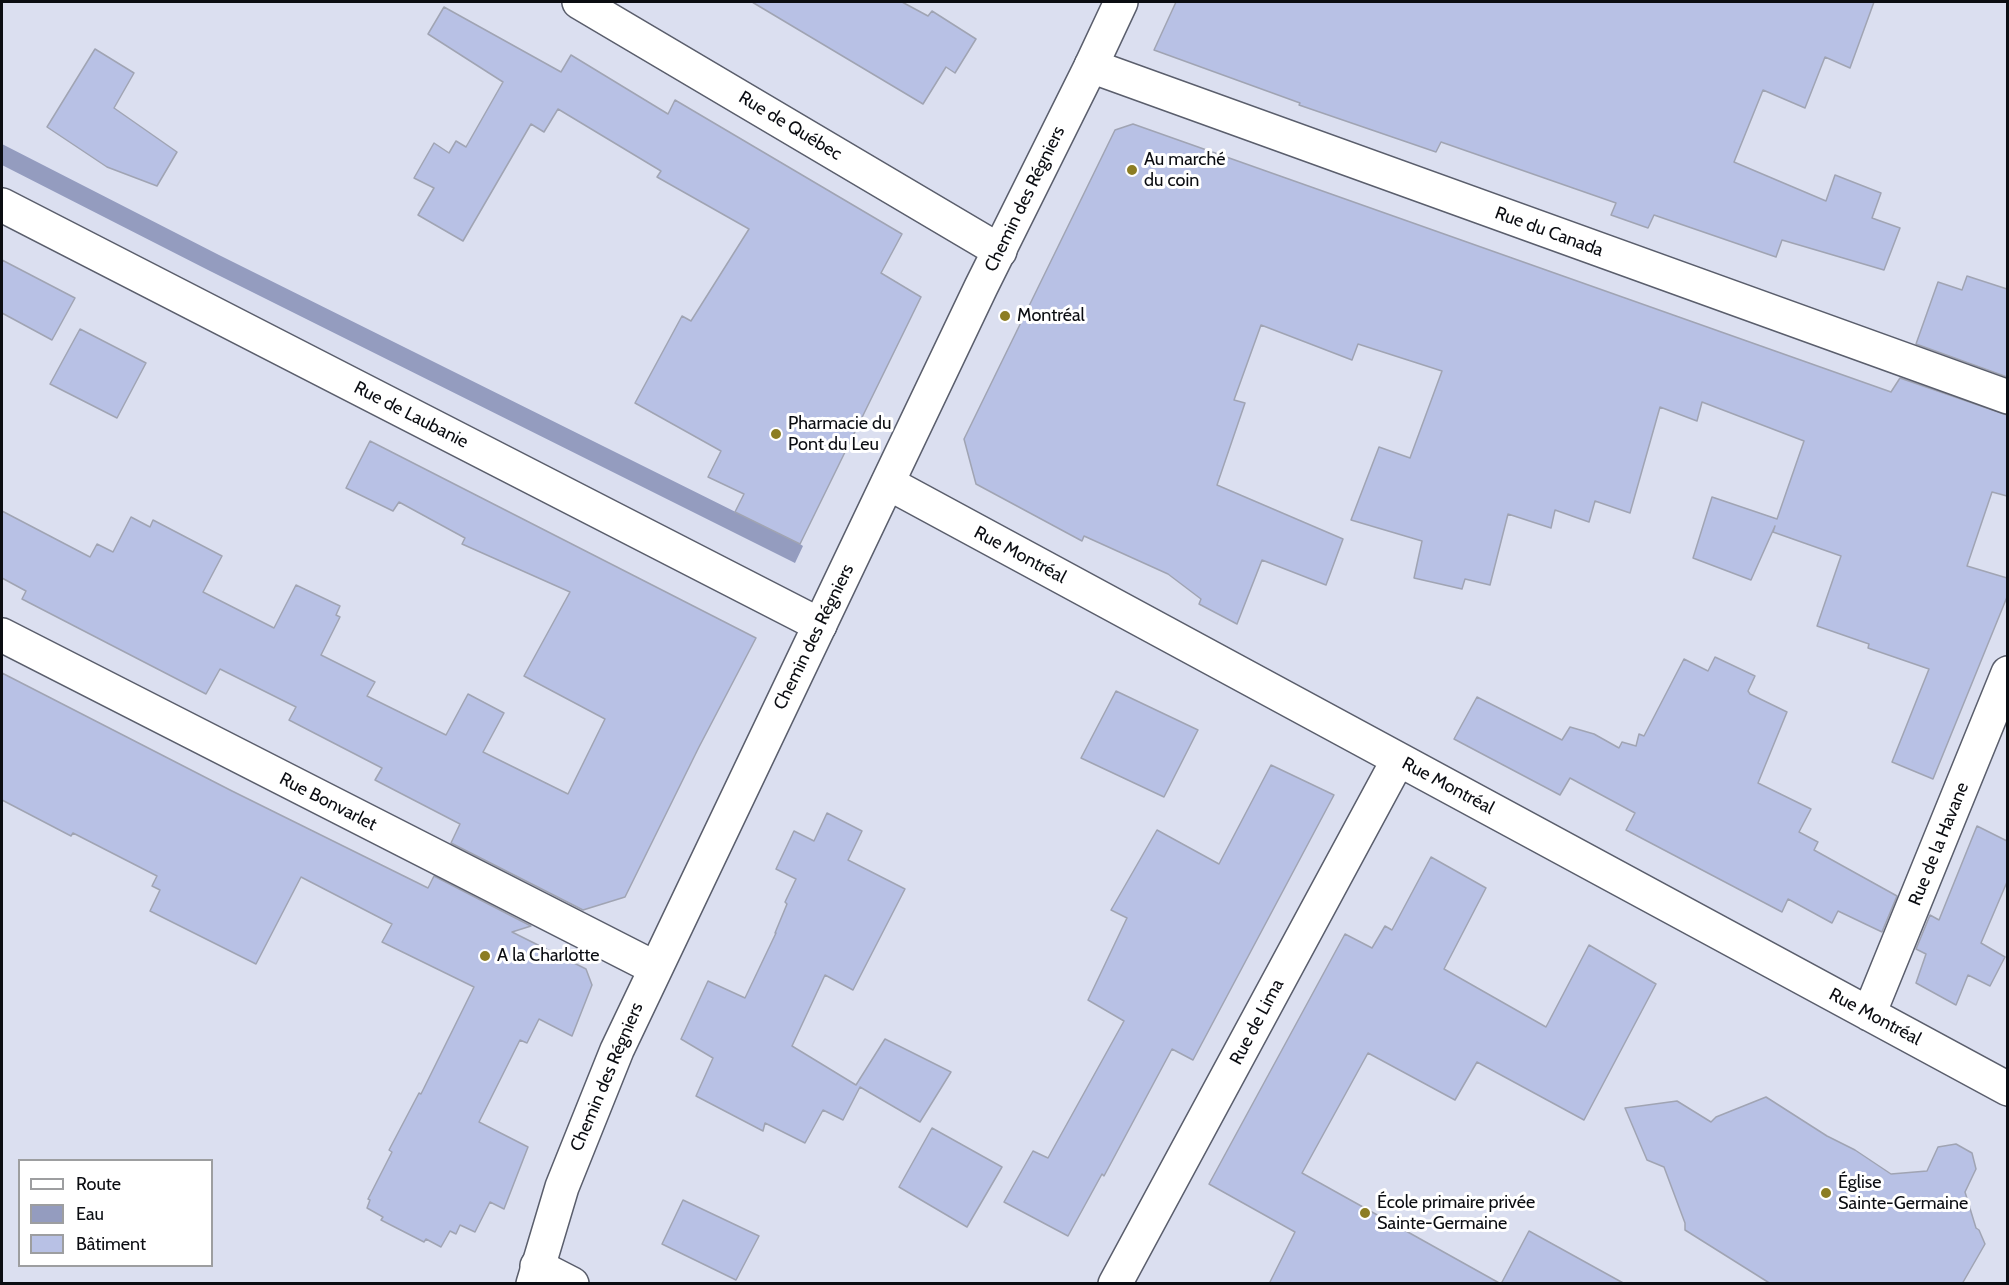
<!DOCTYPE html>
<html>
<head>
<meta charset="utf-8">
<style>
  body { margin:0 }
  #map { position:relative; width:2009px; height:1285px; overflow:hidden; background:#dbdff0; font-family:Cabin,sans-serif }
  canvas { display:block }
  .frame { position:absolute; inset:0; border:3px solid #0b0d12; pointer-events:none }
  .legend { position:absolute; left:18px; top:1159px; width:195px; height:108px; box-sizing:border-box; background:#fff; border:2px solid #9d9ea0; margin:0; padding:8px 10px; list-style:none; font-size:18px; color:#0b0d12 }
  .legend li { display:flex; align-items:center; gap:12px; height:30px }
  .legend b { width:30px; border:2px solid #9d9ea0 }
</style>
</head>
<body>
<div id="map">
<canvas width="2009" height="1285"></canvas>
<div class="frame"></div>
<ul class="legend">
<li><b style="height:8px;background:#fff"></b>Route</li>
<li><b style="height:16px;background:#949cbf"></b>Eau</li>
<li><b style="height:16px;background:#b8c1e5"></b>Bâtiment</li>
</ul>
</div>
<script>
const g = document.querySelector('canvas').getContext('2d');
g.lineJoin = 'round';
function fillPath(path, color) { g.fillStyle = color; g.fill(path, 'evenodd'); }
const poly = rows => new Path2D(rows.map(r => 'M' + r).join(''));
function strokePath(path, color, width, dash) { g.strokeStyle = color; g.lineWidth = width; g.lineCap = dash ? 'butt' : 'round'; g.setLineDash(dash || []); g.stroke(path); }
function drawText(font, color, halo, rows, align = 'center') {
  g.font = font + ' Cabin,sans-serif'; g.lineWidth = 6; g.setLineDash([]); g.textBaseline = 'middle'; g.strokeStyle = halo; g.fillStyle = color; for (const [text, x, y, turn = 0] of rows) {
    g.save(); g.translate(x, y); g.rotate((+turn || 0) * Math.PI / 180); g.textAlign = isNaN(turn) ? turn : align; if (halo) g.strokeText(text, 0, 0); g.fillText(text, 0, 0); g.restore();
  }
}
fillPath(poly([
  [2,144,219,255,800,544,803,546,795,563,210,271,2,165]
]), '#949cbf');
const building = poly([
  [752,2,902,2,928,16,932,11,976,39,955,73,946,67,923,104,752,2],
  [1176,2,1874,2,1850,68,1825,57,1805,108,1763,90,1734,162,1826,201,1835,175,1881,193,1872,218,1900,228,1884,270,1782,240,1776,257,1654,215,1648,228,1611,215,1616,203,1441,142,1436,152,1299,105,1300,103,1154,50,1176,2],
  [444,7,561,72,571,55,668,114,675,100,902,234,881,273,921,297,800,544,735,512,744,494,708,477,721,451,635,403,682,316,691,321,749,229,657,177,661,171,558,109,544,132,531,124,463,241,418,215,434,188,414,178,434,143,449,153,456,141,466,147,503,82,428,34,444,7],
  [95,49,134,73,114,108,177,152,157,186,107,167,47,127,95,49],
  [1133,124,1891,392,1900,378,2007,415,2007,496,1992,492,1967,566,2007,578,2007,597,1933,779,1892,762,1929,669,1868,648,1869,644,1817,626,1841,556,1773,532,1775,526,1751,580,1693,558,1712,497,1777,519,1804,441,1702,402,1697,421,1660,407,1630,513,1595,501,1589,522,1555,510,1551,528,1508,514,1490,585,1465,579,1462,589,1414,578,1422,541,1351,520,1379,447,1410,458,1442,371,1358,344,1352,360,1261,325,1234,400,1245,403,1217,485,1343,539,1326,585,1262,560,1237,624,1199,604,1201,599,1168,574,1084,536,1082,541,976,484,964,439,1115,130,1133,124],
  [2,260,75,298,52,340,2,313,2,260],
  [1967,276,2007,289,2007,377,1916,344,1938,282,1962,290,1967,276],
  [80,329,146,363,117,418,50,384,80,329],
  [370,441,756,638,699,747,625,897,583,910,451,843,460,824,375,780,382,768,289,720,296,707,220,669,206,694,22,599,26,591,2,578,2,511,90,557,97,544,113,552,131,517,150,527,153,520,222,556,203,592,274,628,296,585,340,606,336,615,340,617,321,655,375,682,367,696,446,735,468,694,504,713,483,752,568,794,605,719,524,676,570,592,462,544,465,538,399,502,393,511,346,488,370,441],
  [1715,657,1755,676,1748,691,1750,694,1787,712,1758,783,1811,809,1799,832,1818,842,1814,850,1897,896,1882,932,1838,911,1832,923,1788,899,1782,912,1626,830,1635,813,1570,778,1560,795,1454,739,1477,697,1562,740,1570,727,1594,734,1619,748,1622,742,1636,746,1639,734,1644,736,1684,659,1708,671,1715,657],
  [2,673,232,791,428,888,434,876,531,926,512,932,586,969,592,985,572,1036,539,1019,527,1043,520,1040,479,1122,528,1147,504,1209,490,1202,475,1232,460,1225,456,1234,450,1231,441,1247,426,1239,424,1242,381,1220,383,1217,367,1208,370,1200,368,1199,392,1152,389,1150,419,1093,421,1094,474,987,382,942,392,924,301,877,256,964,150,911,160,890,152,886,157,876,73,833,71,836,2,800,2,673],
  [1116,691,1198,730,1164,797,1081,758,1116,691],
  [1271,765,1334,795,1193,1060,1172,1049,1104,1176,1102,1174,1068,1236,1004,1202,1033,1151,1048,1158,1124,1021,1088,1000,1127,918,1111,910,1157,830,1219,864,1271,765],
  [827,813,862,831,848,860,905,889,853,990,825,975,792,1046,856,1085,885,1039,951,1072,920,1122,860,1087,843,1120,823,1110,805,1143,765,1123,763,1131,696,1096,713,1058,681,1039,708,981,745,998,776,933,775,933,787,904,785,902,796,879,776,869,794,831,814,841,827,813],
  [1977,826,2007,841,2007,882,1981,943,2005,957,1990,986,1968,975,1956,1005,1916,983,1926,954,1916,949,1930,915,1939,920,1977,826],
  [1431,857,1486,888,1444,969,1546,1027,1589,945,1656,984,1584,1120,1477,1062,1455,1100,1368,1053,1302,1173,1501,1284,1269,1284,1295,1232,1209,1184,1345,934,1372,948,1385,926,1392,930,1431,857],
  [1766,1097,1827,1136,1855,1150,1891,1174,1927,1171,1938,1147,1956,1144,1972,1153,1976,1169,1965,1192,1976,1228,1979,1230,1985,1244,1962,1284,1771,1284,1685,1230,1685,1223,1664,1167,1647,1160,1625,1108,1677,1101,1711,1122,1716,1117,1766,1097],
  [932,1128,1002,1167,967,1227,899,1187,932,1128],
  [683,1200,759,1236,736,1280,662,1244,683,1200],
  [1529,1231,1625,1284,1501,1284,1529,1231]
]);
fillPath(building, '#b8c1e5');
strokePath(building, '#a0a4b3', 1.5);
const minor = poly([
  [579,2,1000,251],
  [1091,66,2008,397],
  [2,205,820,625],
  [888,483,2008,1089],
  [2,635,655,968],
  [1869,1014,2008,673],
  [537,1266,572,1284],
  [1115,1284,1398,760]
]);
const secondary = poly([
  [533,1284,562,1187,617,1050,981,287,1091,66,1121,2]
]);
strokePath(minor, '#5a5e6c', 36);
strokePath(secondary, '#5a5e6c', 36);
strokePath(minor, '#fff', 33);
strokePath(secondary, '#fff', 33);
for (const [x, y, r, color] of [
  [1132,170,6,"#8c7d23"],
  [1005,316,6,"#8c7d23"],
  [776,434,6,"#8c7d23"],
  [485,956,6,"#8c7d23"],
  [1826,1193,6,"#8c7d23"],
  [1365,1213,6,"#8c7d23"]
]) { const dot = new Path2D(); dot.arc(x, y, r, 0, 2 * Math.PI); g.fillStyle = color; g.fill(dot); strokePath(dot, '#fff', 2); }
drawText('18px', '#0b0d12', '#fff', [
  ["Rue de Québec",790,126,31],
  ["Chemin des Régniers",1025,199,-64],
  ["Rue du Canada",1549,232,20],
  ["Rue de Laubanie",411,415,27],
  ["Rue Montréal",1020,555,28],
  ["Chemin des Régniers",814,637,-64],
  ["Rue Montréal",1448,786,28],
  ["Rue Bonvarlet",328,802,27],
  ["Rue de la Havane",1939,844,-68],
  ["Rue Montréal",1875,1017,28],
  ["Rue de Lima",1257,1022,-62],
  ["Chemin des Régniers",607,1077,-67]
]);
drawText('18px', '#0b0d12', '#fff', [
  ["Au marché",1144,160],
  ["du coin",1144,181],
  ["Montréal",1017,316],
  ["Pharmacie du",788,424],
  ["Pont du Leu",788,445],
  ["A la Charlotte",497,956],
  ["Église",1838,1183],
  ["Sainte-Germaine",1838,1204],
  ["École primaire privée",1377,1203],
  ["Sainte-Germaine",1377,1224]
], 'left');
</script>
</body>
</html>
